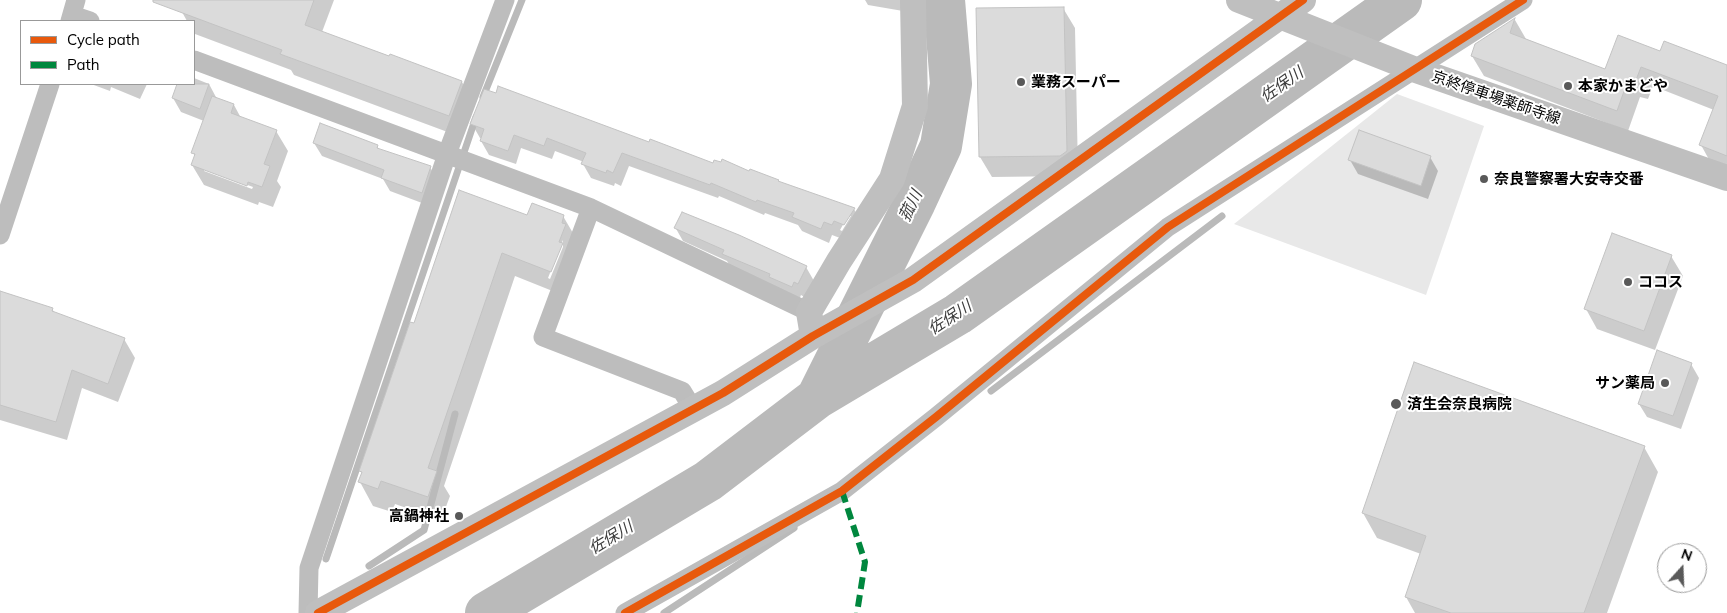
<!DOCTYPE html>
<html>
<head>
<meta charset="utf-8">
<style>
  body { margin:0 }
  #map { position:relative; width:1727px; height:613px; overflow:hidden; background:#fff; font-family:Mulish,sans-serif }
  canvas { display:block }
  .legend { position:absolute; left:20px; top:20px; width:175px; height:65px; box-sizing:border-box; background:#fff; border:1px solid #999; margin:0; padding:6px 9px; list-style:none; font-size:15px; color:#000 }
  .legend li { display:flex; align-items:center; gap:10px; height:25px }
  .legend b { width:25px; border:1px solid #999 }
  .north { position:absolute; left:1657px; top:543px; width:50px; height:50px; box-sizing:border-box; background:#fff; border:1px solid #999; border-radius:50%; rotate:20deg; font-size:14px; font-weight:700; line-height:20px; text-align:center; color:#000 }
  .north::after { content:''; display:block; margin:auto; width:18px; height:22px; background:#595959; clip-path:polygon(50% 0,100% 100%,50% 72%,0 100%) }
</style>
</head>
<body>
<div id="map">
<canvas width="1727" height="613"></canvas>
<ul class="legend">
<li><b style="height:6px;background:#e8590c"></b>Cycle path</li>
<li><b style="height:6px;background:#00873e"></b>Path</li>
</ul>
<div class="north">N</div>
</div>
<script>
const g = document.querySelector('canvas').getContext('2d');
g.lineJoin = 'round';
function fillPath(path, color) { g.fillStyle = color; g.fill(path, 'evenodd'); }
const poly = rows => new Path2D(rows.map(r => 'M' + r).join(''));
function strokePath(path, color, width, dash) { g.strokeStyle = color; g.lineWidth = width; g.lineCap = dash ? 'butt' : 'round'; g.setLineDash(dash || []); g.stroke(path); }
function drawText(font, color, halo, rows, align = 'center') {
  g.font = font + ' Mulish,"Noto Sans JP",sans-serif'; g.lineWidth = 4; g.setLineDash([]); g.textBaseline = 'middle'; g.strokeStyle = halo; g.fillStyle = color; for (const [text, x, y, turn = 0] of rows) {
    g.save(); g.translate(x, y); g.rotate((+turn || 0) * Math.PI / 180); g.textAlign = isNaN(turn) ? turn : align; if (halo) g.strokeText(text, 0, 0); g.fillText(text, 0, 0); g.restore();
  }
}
fillPath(poly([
  [1397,94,1484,126,1426,295,1234,224]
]), '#e8e8e8');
fillPath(poly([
  [187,0,334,0,322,32,462,82,474,104,461,137,294,75,291,70,195,34,194,21,187,21,182,12],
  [865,0,905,0,903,11,868,5],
  [1063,8,1075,28,1078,171,1072,176,992,177,980,157],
  [1515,20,1526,39,1606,71,1661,53,1727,66,1727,171,1712,165,1701,145,1714,110,1653,86,1648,99,1640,97,1628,131,1484,76,1472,56,1476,45],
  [194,78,209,84,217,99,234,105,241,118,276,131,288,151,277,181,281,187,273,207,259,202,258,205,204,185,192,165,195,157,193,152,204,121,181,112,173,98,178,84,194,84],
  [204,169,253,187,252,189,204,171],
  [91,84,147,84,140,99,111,87,110,91],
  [472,124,649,144,779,183,854,209,862,223,840,238,832,235,829,243,802,231,798,225,765,213,764,215,719,196,718,198,629,166,621,186,615,183,614,186,591,178,583,164,584,162,555,151,552,159,521,148,516,164,489,155,481,141,482,138,480,138],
  [848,216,851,216,842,231,840,230],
  [314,143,377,146,380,151,430,167,438,181,430,206,390,191,383,179,322,156],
  [1430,157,1438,171,1428,199,1358,174,1350,160],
  [528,216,563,216,577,240,565,296,515,276,444,486,450,496,441,520,395,504,392,512,373,506,360,482,362,474,361,471,414,325],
  [563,240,563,247,550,279,548,278],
  [675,227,806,267,814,281,806,298,801,295,799,300,731,268,727,261,683,241],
  [1671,256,1683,276,1655,350,1597,329,1586,309],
  [0,293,52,309,55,313,124,339,135,358,118,402,82,388,67,440,0,420],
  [1691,364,1699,378,1681,429,1647,417,1639,404],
  [1644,447,1658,472,1607,613,1415,613,1406,597,1421,554,1377,538,1363,513]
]), '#0003');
strokePath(poly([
  [483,97,522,0],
  [991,391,1222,216],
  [326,559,476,117],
  [369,566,424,530,455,414],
  [664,613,794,528]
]), '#bababa', 7);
strokePath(poly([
  [817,398,915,202,941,146,951,84,944,0],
  [486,613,708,481,817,398,958,314,1401,0]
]), '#bababa', 42);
const building = poly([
  [153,0,314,0,305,25,389,56,390,54,462,81,449,116,280,54,282,50,153,2,153,0],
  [1064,7,1067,151,1060,156,979,157,976,8,1064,7],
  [1515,18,1510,33,1605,69,1618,35,1660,51,1664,41,1727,65,1727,156,1699,145,1718,96,1641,67,1636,80,1629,77,1617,111,1471,56,1475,44,1515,18],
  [177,84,209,84,200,109,172,98,177,84],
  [498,86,649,142,650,139,713,163,714,160,721,162,722,159,749,171,750,169,779,180,778,181,855,208,844,225,834,221,832,225,824,222,821,229,792,217,794,213,757,200,756,202,711,183,710,185,622,153,613,173,607,170,606,173,581,164,586,153,547,138,544,146,514,135,508,151,480,141,484,129,470,124,484,89,496,93,498,86],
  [212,96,234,104,231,113,277,130,264,164,270,166,262,187,248,182,247,186,191,165,195,154,191,153,212,96],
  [320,123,378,145,377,148,431,166,422,193,381,178,384,170,313,143,320,123],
  [1359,130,1431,156,1421,186,1348,160,1359,130],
  [459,190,527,215,532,203,564,215,562,223,566,224,559,242,563,243,551,272,502,253,428,468,437,471,428,497,381,481,378,489,358,482,362,472,359,471,410,322,414,323,459,190],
  [682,212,739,235,807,266,798,284,794,282,792,287,769,277,770,274,722,254,724,250,674,228,682,212],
  [1612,233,1672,255,1644,331,1584,309,1612,233],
  [0,291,53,308,52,311,125,338,108,384,72,370,56,422,0,405,0,291],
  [1657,350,1692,363,1673,416,1638,404,1657,350],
  [1414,362,1645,446,1584,613,1451,613,1405,597,1426,536,1362,513,1414,362]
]);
fillPath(building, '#dbdbdb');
strokePath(building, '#c3c3c3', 1);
strokePath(poly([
  [72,15,90,21],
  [70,21,76,0],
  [194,60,591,208,809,312],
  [591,208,543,337,682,391,693,409],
  [0,235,50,84],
  [308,613,309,568,447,154,505,0],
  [625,613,842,491,936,417,1168,227,1523,0]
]), '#bdbdbd', 19);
strokePath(poly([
  [1239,0,1416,70,1727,178],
  [813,336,809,312,839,261,892,179,915,106,913,0],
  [318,613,723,393,813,336,913,280,1303,0]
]), '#bfbfbf', 26);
strokePath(poly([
  [842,491,865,562,857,613]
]), '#00873e', 6, [12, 6]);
strokePath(poly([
  [318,613,723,393,813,336,913,280,1303,0],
  [625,613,842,491,936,417,1168,227,1523,0]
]), '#e8590c', 8);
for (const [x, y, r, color] of [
  [1021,82,5,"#595959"],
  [1568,86,5,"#595959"],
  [1484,179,5,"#595959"],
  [1628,282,5,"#595959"],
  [1665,383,5,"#595959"],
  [1396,404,6,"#595959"],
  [459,516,5,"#595959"]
]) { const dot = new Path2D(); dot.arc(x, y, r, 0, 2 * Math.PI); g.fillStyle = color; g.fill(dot); strokePath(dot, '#fff', 2); }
drawText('bold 15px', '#000', '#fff', [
  ["業務スーパー",1031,82],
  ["本家かまどや",1578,86],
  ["奈良警察署大安寺交番",1494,179],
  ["ココス",1638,282],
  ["サン薬局",1655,383,"right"],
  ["済生会奈良病院",1407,404],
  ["高鍋神社",449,516,"right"]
], 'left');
drawText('15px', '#000', '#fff', [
  ["京終停車場薬師寺線",1496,98,19]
]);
drawText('italic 16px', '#3d3d3d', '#fff', [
  ["佐保川",1282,85,-35],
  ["菰川",911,206,-64],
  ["佐保川",950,318,-33],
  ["佐保川",611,538,-31]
]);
</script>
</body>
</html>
